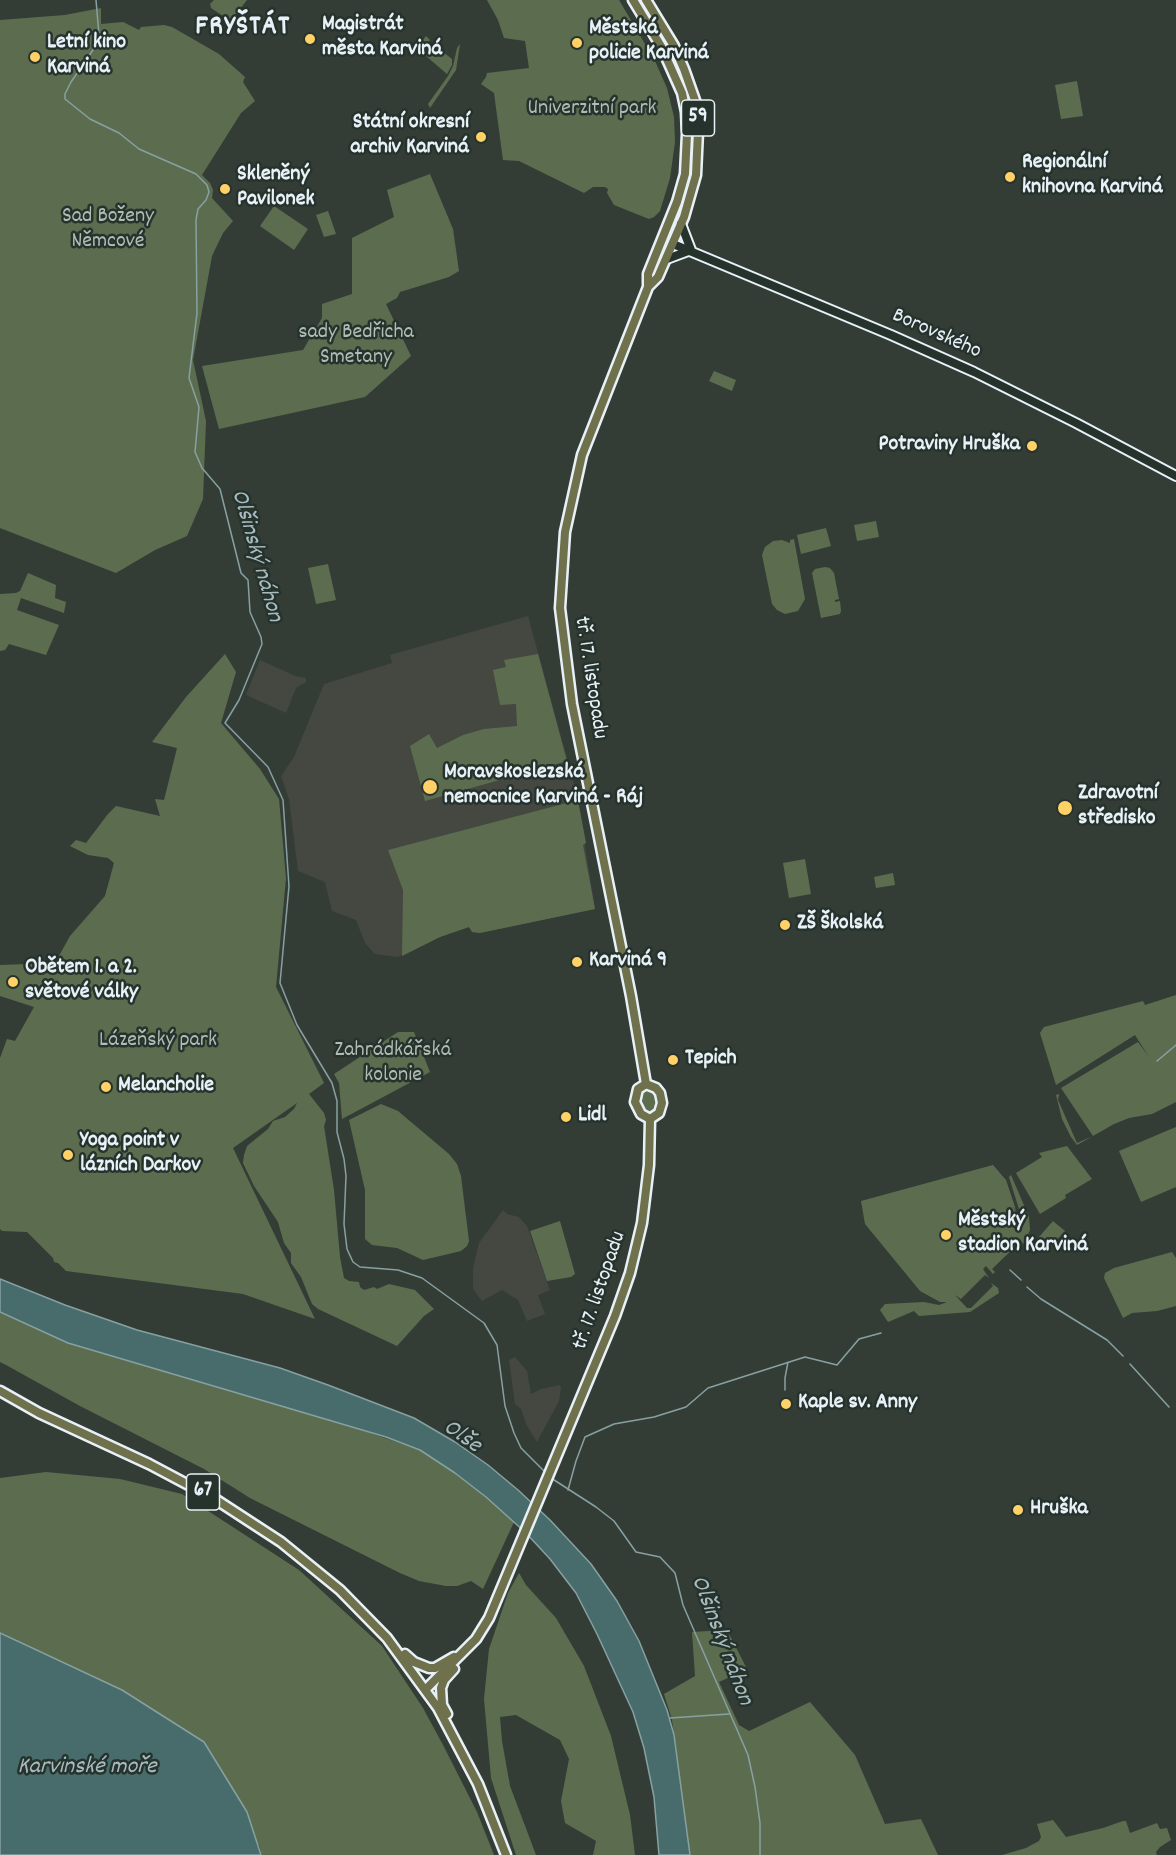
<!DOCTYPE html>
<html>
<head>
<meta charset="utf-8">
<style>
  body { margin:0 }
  canvas { display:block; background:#343c36 }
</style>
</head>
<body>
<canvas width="1176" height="1855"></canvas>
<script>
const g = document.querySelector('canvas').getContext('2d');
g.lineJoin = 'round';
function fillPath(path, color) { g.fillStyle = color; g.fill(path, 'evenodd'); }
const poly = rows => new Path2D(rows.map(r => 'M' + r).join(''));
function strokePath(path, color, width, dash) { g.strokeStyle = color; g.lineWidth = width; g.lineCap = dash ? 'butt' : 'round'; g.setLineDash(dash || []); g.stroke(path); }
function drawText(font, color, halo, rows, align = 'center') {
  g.font = font + ' Dekko,sans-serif'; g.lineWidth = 5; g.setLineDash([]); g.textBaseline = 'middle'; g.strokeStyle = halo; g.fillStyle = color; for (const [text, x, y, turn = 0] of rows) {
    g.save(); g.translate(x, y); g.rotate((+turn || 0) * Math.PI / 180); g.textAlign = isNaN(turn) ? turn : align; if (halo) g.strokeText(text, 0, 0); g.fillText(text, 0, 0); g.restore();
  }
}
fillPath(poly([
  [528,616,577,795,595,909,480,933,472,932,469,927,440,937,398,957,375,954,365,943,356,920,332,911,325,882,298,871,289,799,281,776,294,757,324,684,392,663,390,655],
  [260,660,295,676,306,678,306,682,296,688,286,713,246,695],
  [503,1210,507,1214,519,1217,527,1226,550,1290,538,1295,545,1314,527,1321,518,1300,502,1290,482,1301,473,1289,473,1268,479,1243],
  [515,1357,527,1371,531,1394,541,1389,560,1385,561,1388,559,1401,537,1442,526,1424,521,1409,515,1404,509,1360]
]), '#454741');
fillPath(poly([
  [214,0,247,0,232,19,229,20,211,8,210,4],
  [487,0,619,0,655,61,667,88,674,117,675,142,670,178,660,211,654,217,649,219,614,205,607,193,608,189,605,187,593,187,584,193,519,161,503,160,494,93,481,84,486,77,487,73,529,68,525,41,504,38,498,20],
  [101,8,101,24,123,22,139,30,141,27,164,25,172,27,219,54,245,77,243,82,255,101,241,113,202,175,210,183,213,190,212,198,233,221,223,233,212,256,193,360,206,421,203,499,187,536,155,550,116,573,0,528,0,20,65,15],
  [426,36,430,40,426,45,429,50,439,57,443,52,452,59,452,65,447,74,419,50,420,43],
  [460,44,456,70,430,108,428,104,448,76,453,66,457,48],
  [1077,81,1083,116,1061,119,1055,85],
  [430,174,453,229,459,271,449,277,400,292,397,298,386,304,411,356,365,397,219,429,202,366,303,350,322,318,322,304,352,294,352,238,394,217,387,190],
  [274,206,308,229,294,250,260,226],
  [328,211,336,234,324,237,316,215],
  [714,371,736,380,732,391,709,381],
  [876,521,879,537,857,541,854,525],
  [826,528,831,546,801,554,797,535],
  [794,539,805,599,798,611,785,614,777,610,772,604,762,555,765,547,773,541,782,540,790,543,790,540],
  [328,564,336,600,316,604,308,568],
  [825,567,830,568,834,573,839,599,835,600,835,602,840,601,841,611,840,614,821,618,812,573,815,569],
  [28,573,56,585,55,598,66,602,64,613,21,598,17,610,59,625,46,655,9,644,5,650,0,651,0,594,16,593,20,591],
  [225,654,236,672,221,723,260,769,279,799,286,878,276,987,324,1083,309,1094,324,1113,326,1120,324,1126,334,1190,340,1257,344,1278,349,1281,359,1282,360,1287,364,1290,374,1287,377,1289,389,1284,415,1290,434,1309,424,1316,397,1346,318,1309,312,1304,301,1277,291,1263,291,1253,284,1243,278,1222,254,1186,243,1163,244,1155,247,1146,268,1129,273,1121,285,1117,294,1109,297,1103,233,1148,315,1319,243,1294,66,1271,58,1263,54,1262,53,1258,27,1232,2,1231,0,1229,0,1058,7,1039,15,1041,34,1007,0,996,0,965,55,963,70,936,105,896,114,863,108,858,88,855,70,846,76,840,86,843,108,814,116,806,160,816,155,799,164,800,177,748,152,742,186,697],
  [538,654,567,761,425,801,410,746,429,734,437,748,463,735,484,729,517,726,516,704,500,705,493,670,506,667,504,660],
  [578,800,586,843,583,845,595,909,480,933,472,932,469,927,440,937,402,956,403,890,388,850],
  [805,859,811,894,789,898,783,863],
  [893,873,895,885,876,888,874,877],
  [1176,995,1176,1102,1152,1114,1129,1118,1114,1124,1077,1145,1071,1137,1062,1119,1056,1095,1059,1094,1058,1100,1077,1143,1093,1136,1061,1088,1138,1042,1149,1057,1135,1035,1056,1085,1040,1033,1044,1027,1143,1001,1145,1005],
  [398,1032,414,1032,430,1072,342,1119,339,1083,334,1074],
  [645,1088,652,1089,656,1094,658,1103,656,1111,649,1114,644,1112,639,1101,639,1093],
  [381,1104,398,1111,449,1154,457,1164,461,1176,469,1241,467,1246,461,1251,423,1260,397,1248,372,1245,365,1239,365,1190,349,1120],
  [1176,1127,1176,1187,1141,1202,1119,1151],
  [1067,1146,1092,1179,1065,1195,1066,1198,1040,1214,1016,1173,1042,1157,1039,1153],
  [993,1165,1006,1180,1016,1210,1012,1206,1022,1219,1009,1177,1011,1175,1029,1217,1030,1230,1024,1244,1016,1237,1023,1245,1019,1243,992,1269,995,1272,993,1274,986,1266,983,1269,989,1278,985,1275,961,1299,955,1295,967,1308,971,1308,993,1286,991,1283,998,1288,999,1293,970,1312,919,1316,914,1311,888,1322,880,1310,885,1304,924,1302,939,1305,947,1302,940,1302,920,1291,865,1224,861,1201],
  [560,1221,575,1274,571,1277,547,1281,530,1231],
  [1053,1221,1065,1231,1050,1247,1039,1237],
  [1172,1252,1176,1258,1176,1306,1157,1311,1132,1313,1123,1318,1104,1278,1105,1273,1114,1268],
  [0,1312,26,1323,159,1370,332,1420,420,1450,455,1473,486,1497,514,1522,483,1589,471,1581,457,1586,446,1586,419,1581,400,1573,250,1498,204,1469,80,1406,6,1365,0,1362],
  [46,1472,120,1479,182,1494,299,1570,382,1646,423,1708,443,1745,477,1812,494,1855,261,1855,260,1848,233,1790,204,1742,122,1690,0,1633,0,1478],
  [519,1573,526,1585,556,1618,584,1666,611,1736,630,1815,635,1855,593,1855,596,1841,565,1823,561,1801,569,1759,560,1740,516,1715,500,1717,502,1741,510,1786,536,1855,516,1855,491,1778,484,1699,489,1649,508,1593],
  [727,1630,747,1669,719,1682,739,1725,749,1731,810,1702,855,1755,885,1824,921,1819,938,1855,689,1855,672,1720,664,1694,695,1676,692,1632],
  [1053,1820,1066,1837,1103,1828,1123,1821,1126,1821,1130,1833,1157,1823,1160,1829,1167,1828,1171,1840,1160,1847,1156,1852,1157,1855,1002,1855,1026,1848,1039,1841,1041,1837,1037,1824]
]), '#5c6d4f');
const water = poly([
  [0,1279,65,1305,137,1330,280,1368,328,1385,414,1418,455,1442,488,1465,518,1490,550,1520,591,1564,617,1601,639,1641,667,1710,674,1735,690,1855,659,1855,654,1797,644,1748,633,1712,597,1634,576,1593,550,1559,526,1533,486,1497,455,1473,420,1450,386,1437,68,1343,0,1312,0,1279],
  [0,1633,122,1690,204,1742,247,1812,261,1855,0,1855,0,1633]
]);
fillPath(water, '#476c6b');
strokePath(water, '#87a1a3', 1.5);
strokePath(poly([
  [96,0,99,35,93,50,71,82,65,94,65,99,90,119,119,133,139,149,196,174,207,185,209,192,206,200,198,209,196,220,197,313,189,378,199,407,195,452,202,468,220,489,241,573,248,580,250,612,261,637,262,644,239,700,225,723,268,767,283,800,289,886,280,983,297,1025,332,1083,337,1101,337,1132,344,1159,346,1176,344,1224,347,1249,353,1262,360,1267,398,1270,422,1278,484,1323,497,1345,505,1406,514,1433,521,1448,546,1473],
  [1157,1061,1176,1045],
  [1010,1270,1021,1280],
  [1027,1287,1041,1299,1107,1340,1123,1356],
  [1130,1364,1169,1407],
  [785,1390,785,1378,788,1362],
  [551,1478,596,1507,614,1521,636,1552,660,1557,675,1573,683,1605,748,1755,755,1787,760,1823,760,1855],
  [568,1490,576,1461,585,1437,614,1424,654,1417,686,1407,708,1388,805,1357,837,1365,859,1339,881,1333],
  [670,1718,729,1714]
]), '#87a1a3', 1.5);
const secondary = poly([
  [681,224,691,250],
  [673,244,891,335,974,372,1076,423,1176,476],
  [667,259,691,250]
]);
const primary = poly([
  [633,0,662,48,682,93,686,112,687,134,685,174,677,202,648,274,648,287,582,455,565,532,560,608,572,704,631,996,646,1084],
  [646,0,674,46,684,69,696,103,698,131,696,175,684,217,658,277,648,287],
  [646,1084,656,1088,660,1093,662,1103,659,1113,650,1119,641,1114,635,1102,638,1089,646,1084],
  [0,1391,39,1413,149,1464,215,1499,281,1542,340,1590,387,1638,438,1708,478,1784,506,1855],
  [405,1654,414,1662,429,1668,435,1668,454,1657],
  [425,1690,476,1639,489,1618,615,1316,630,1273,642,1223,649,1165,650,1119],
  [447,1714,442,1705,441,1688,444,1680,454,1669]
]);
strokePath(secondary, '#e8f1f8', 12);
strokePath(primary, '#e8f1f8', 13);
strokePath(secondary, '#26332d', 8);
strokePath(primary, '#6e714b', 8);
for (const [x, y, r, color] of [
  [310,39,6,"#ffd166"],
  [577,43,6,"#ffd166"],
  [35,57,6,"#ffd166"],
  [481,137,6,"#ffd166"],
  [1010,177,6,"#ffd166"],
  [225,189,6,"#ffd166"],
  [1032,446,6,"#ffd166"],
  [430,787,8,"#ffd166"],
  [1065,808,8,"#ffd166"],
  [785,925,6,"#ffd166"],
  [577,962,6,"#ffd166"],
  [13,982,6,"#ffd166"],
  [673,1060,6,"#ffd166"],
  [106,1087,6,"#ffd166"],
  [566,1117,6,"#ffd166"],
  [68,1155,6,"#ffd166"],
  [946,1235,6,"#ffd166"],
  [786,1404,6,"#ffd166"],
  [1018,1510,6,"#ffd166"]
]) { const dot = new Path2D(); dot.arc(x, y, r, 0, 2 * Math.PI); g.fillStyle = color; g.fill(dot); strokePath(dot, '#26332d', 2); }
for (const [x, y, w] of [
  [698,118,33],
  [203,1492,33]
]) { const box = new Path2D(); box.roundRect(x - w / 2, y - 18, w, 36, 4.5); g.fillStyle = '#26332d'; g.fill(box); strokePath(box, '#e8f1f8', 1.5); }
drawText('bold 21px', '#e8f1f8', null, [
  ["59",698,118],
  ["67",203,1492]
]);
drawText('bold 22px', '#e8f1f8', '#26332d', [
  ["Magistrát",322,26],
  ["města Karviná",322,51],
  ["Městská",589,30],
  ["policie Karviná",589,55],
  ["Letní kino",47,44],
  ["Karviná",47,69],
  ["Státní okresní",469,124,"right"],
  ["archiv Karviná",469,149,"right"],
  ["Regionální",1022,164],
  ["knihovna Karviná",1022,189],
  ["Skleněný",237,176],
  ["Pavilonek",237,201],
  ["Potraviny Hruška",1020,446,"right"],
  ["Moravskoslezská",444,774],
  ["nemocnice Karviná - Ráj",444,799],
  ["Zdravotní",1078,795],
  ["středisko",1078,820],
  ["ZŠ Školská",797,925],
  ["Karviná 9",589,962],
  ["Obětem 1. a 2.",25,969],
  ["světové války",25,994],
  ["Tepich",685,1060],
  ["Melancholie",118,1087],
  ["Lidl",578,1117],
  ["Yoga point v",80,1142],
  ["lázních Darkov",80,1167],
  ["Městský",958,1222],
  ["stadion Karviná",958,1247],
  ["Kaple sv. Anny",798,1404],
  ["Hruška",1030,1510]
], 'left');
drawText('22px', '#b0bcb4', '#26332d', [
  ["Univerzitní park",592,110],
  ["Sad Boženy",108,218],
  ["Němcové",108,243],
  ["sady Bedřicha",356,334],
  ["Smetany",356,359],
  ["Lázeňský park",158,1042],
  ["Zahrádkářská",393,1052],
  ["kolonie",393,1077]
]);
drawText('22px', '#e8f1f8', '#26332d', [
  ["Borovského",936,335,24],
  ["tř. 17. listopadu",589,678,81],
  ["tř. 17. listopadu",601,1291,-71]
]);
drawText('italic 24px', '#a8bcc0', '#26332d', [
  ["Olšinský náhon",255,556,74],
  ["Olše",461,1438,35],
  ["Olšinský náhon",720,1641,69],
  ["Karvinské moře",87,1769]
]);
g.letterSpacing = '1.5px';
drawText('bold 28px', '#e8f1f8', '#26332d', [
  ["FRYŠTÁT",243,29]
]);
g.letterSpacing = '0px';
</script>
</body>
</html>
